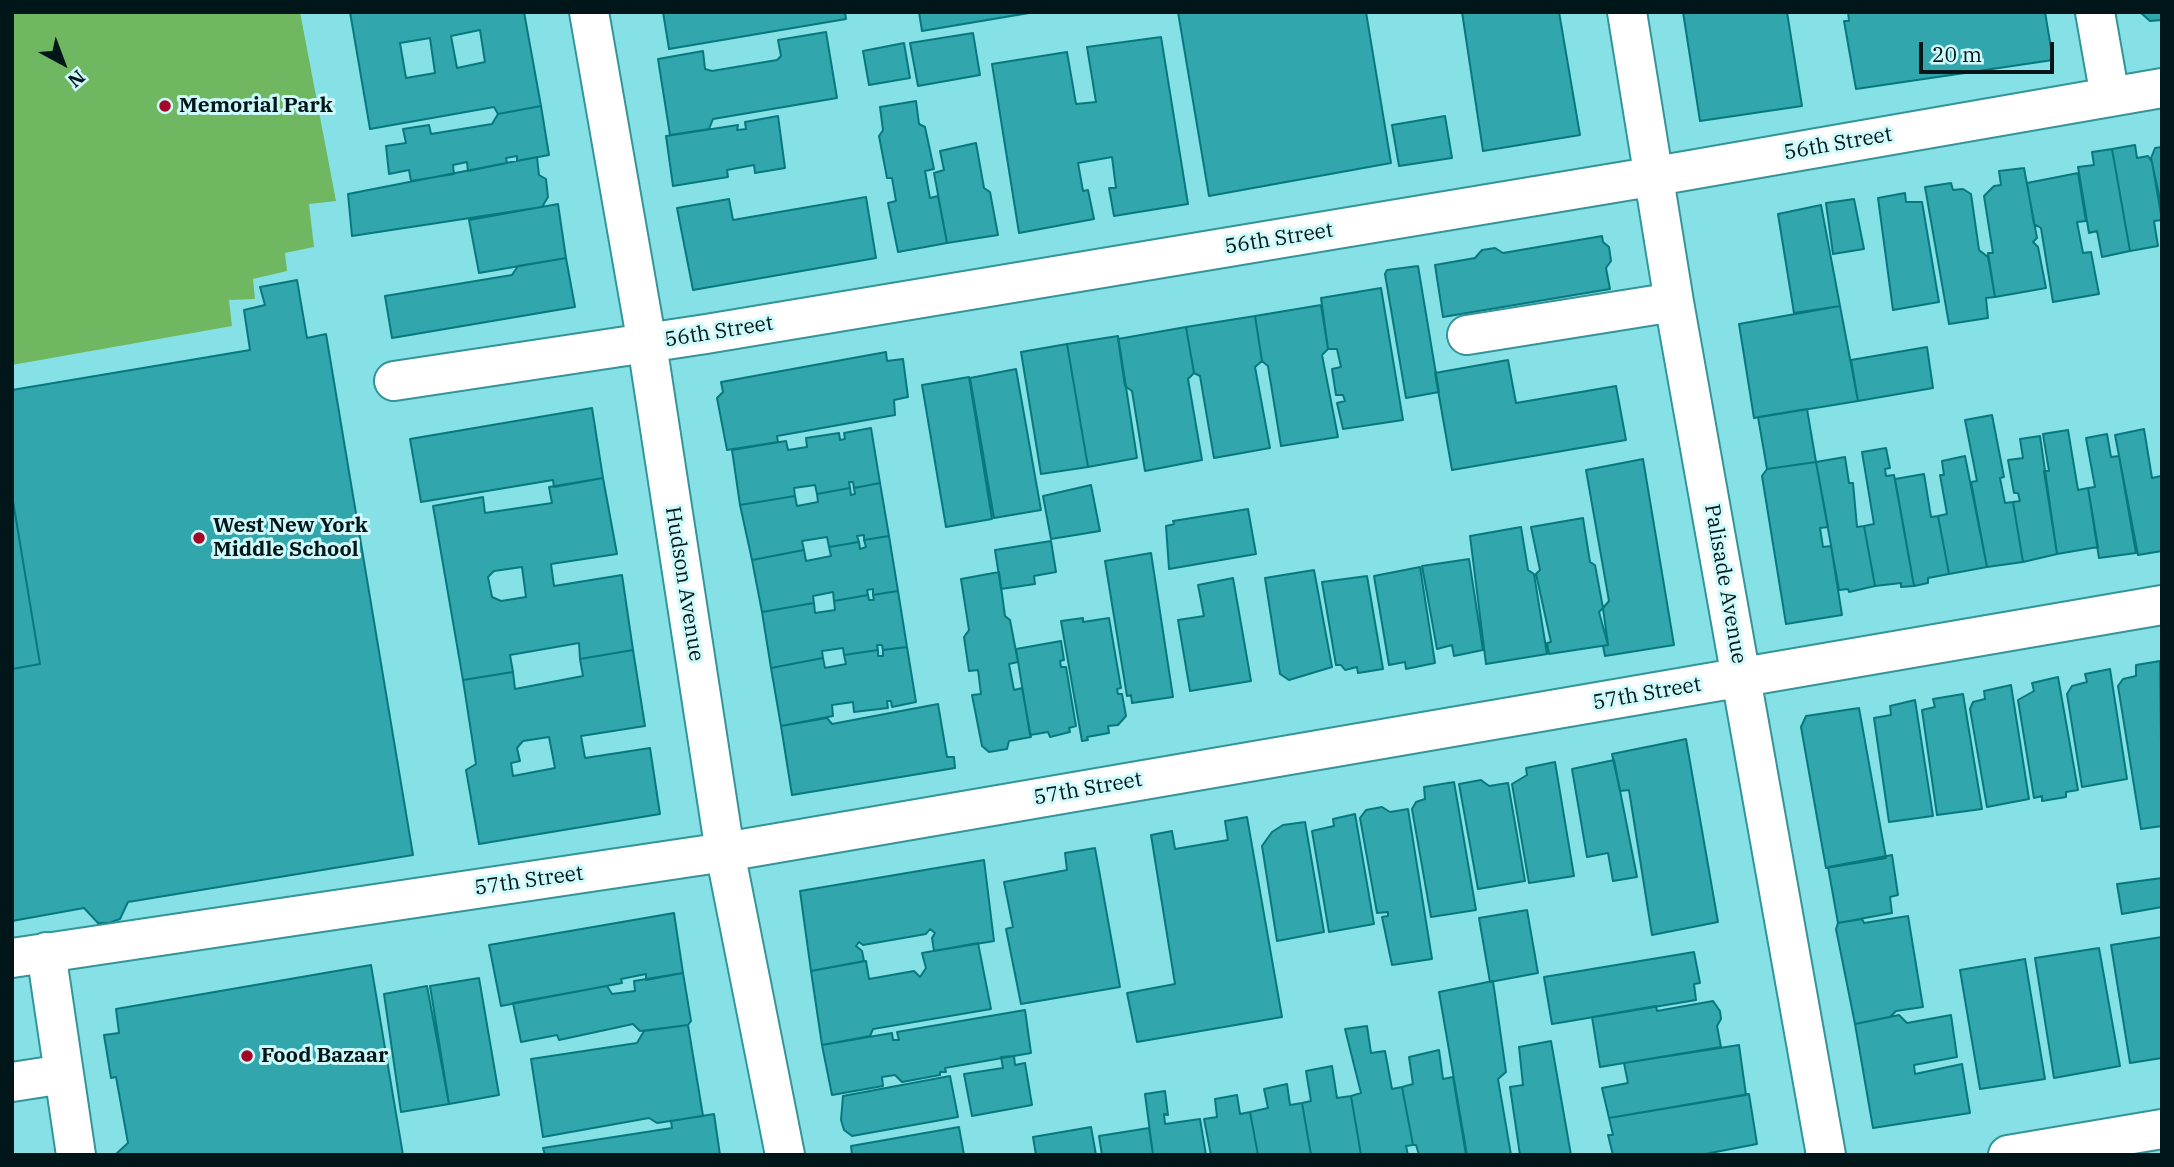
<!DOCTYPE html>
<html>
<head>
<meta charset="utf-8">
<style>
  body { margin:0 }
  #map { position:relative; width:2174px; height:1167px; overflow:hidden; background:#86e1e6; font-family:"IBM Plex Serif",serif }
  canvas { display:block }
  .frame { position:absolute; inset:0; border:14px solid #001618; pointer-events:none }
  .north { position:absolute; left:28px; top:28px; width:70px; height:70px; -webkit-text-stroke:5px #cffafc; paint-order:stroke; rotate:139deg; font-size:19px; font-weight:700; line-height:28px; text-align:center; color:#001618 }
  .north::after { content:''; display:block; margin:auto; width:24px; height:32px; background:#001618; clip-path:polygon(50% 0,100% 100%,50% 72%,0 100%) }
  .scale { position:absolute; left:1919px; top:42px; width:135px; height:32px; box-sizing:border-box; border:4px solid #001618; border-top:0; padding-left:9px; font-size:21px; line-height:24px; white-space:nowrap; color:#001618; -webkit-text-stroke:5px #cffafc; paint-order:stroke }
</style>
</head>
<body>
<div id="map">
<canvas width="2174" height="1167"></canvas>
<div class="frame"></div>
<div class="north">N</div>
<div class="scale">20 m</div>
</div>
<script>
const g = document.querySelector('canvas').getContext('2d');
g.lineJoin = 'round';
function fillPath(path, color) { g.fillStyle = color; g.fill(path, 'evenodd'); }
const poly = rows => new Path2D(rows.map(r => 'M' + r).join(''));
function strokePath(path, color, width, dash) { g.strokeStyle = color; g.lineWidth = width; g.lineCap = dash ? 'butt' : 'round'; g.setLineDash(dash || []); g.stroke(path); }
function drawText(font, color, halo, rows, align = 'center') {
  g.font = font + ' "IBM Plex Serif",serif'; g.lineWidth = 6; g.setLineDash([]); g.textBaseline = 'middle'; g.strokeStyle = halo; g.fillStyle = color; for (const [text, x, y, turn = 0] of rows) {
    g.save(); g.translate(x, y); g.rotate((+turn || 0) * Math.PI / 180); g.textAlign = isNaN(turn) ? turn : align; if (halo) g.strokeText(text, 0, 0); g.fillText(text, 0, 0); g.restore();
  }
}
fillPath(poly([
  [12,12,300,12,336,201,309,204,314,247,285,253,287,271,253,279,255,299,229,300,232,326,12,365]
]), '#6fb861');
const building = poly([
  [350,12,524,12,541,106,498,114,494,107,370,129,350,12],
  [480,30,485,62,457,68,451,36,480,30],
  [430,38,435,73,406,78,400,43,430,38],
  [663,12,845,12,846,19,669,49,663,12],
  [919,12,1035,12,922,31,919,12],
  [1178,12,1366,12,1391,163,1209,196,1178,12],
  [1462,12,1559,12,1580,135,1483,151,1462,12],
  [1683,12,1787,12,1802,106,1700,121,1683,12],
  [1848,12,2045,12,2053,60,1856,89,1844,21,1849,21,1848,12],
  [2140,12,2162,12,2162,20,2150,21,2140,12],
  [826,32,837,98,713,119,709,129,670,135,658,59,703,51,705,69,712,71,777,60,781,56,778,40,826,32],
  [973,33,980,75,918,86,910,43,973,33],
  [1161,37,1188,204,1114,216,1109,188,1116,188,1112,157,1078,163,1083,191,1088,190,1094,219,1019,233,992,64,1067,52,1076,104,1096,102,1087,47,1161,37],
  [904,43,910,78,869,85,863,51,904,43],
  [916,101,919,124,925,127,934,169,925,171,930,198,938,196,947,243,898,252,888,203,896,201,892,178,887,178,879,136,883,130,880,107,916,101],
  [541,106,549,155,517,161,517,156,506,158,507,163,468,171,467,162,453,165,454,174,411,181,409,170,389,174,386,146,406,143,403,129,429,125,431,134,492,124,498,114,541,106],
  [778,116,785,168,755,173,754,165,727,170,728,177,673,186,666,136,738,125,737,130,746,129,745,122,778,116],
  [1445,116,1452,158,1399,166,1392,125,1445,116],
  [976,143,984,188,990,192,998,235,947,243,934,173,944,170,940,151,976,143],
  [2135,145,2137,158,2148,156,2152,162,2162,220,2154,221,2158,246,2130,251,2112,149,2135,145],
  [2162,147,2162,209,2151,158,2155,148,2162,147],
  [2112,149,2130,251,2102,257,2097,231,2089,233,2078,167,2094,165,2092,152,2112,149],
  [537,157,539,175,546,179,548,197,542,207,352,236,348,194,537,157],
  [2024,168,2037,238,2033,242,2038,247,2046,288,1995,297,1988,253,1993,253,1984,196,1994,186,2001,185,1999,171,2024,168],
  [2078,173,2086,221,2077,222,2083,253,2091,252,2099,294,2053,302,2041,228,2034,224,2027,183,2078,173],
  [1951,183,1953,190,1963,189,1971,194,1979,250,1988,257,1995,297,1986,298,1988,318,1949,324,1925,187,1951,183],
  [1905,193,1906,202,1922,202,1939,302,1893,310,1878,198,1905,193],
  [866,197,876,258,693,290,677,208,729,199,733,220,866,197],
  [1854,199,1864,249,1833,254,1826,203,1854,199],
  [558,204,566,258,479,273,469,220,558,204],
  [1821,205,1840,306,1794,313,1778,214,1821,205],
  [1602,236,1603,242,1609,247,1611,261,1606,268,1610,289,1443,317,1435,265,1475,258,1482,250,1495,248,1503,253,1602,236],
  [566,258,575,307,392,338,385,296,512,275,518,266,566,258],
  [1418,266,1439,392,1406,398,1385,274,1387,270,1418,266],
  [297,280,307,338,326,334,413,855,128,902,120,919,109,923,98,923,84,908,12,921,12,669,40,664,12,495,12,390,250,350,244,310,265,305,260,287,297,280],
  [1381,288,1403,420,1343,429,1337,403,1345,401,1343,395,1336,395,1332,369,1341,367,1337,349,1328,349,1321,298,1381,288],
  [1321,305,1328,349,1322,355,1338,437,1281,446,1268,366,1262,361,1255,316,1321,305],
  [1840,306,1858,401,1754,418,1739,324,1840,306],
  [1255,316,1262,361,1255,367,1270,448,1214,458,1200,376,1194,373,1186,327,1255,316],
  [1186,327,1194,373,1188,379,1202,460,1145,471,1132,391,1125,386,1118,339,1186,327],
  [1118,336,1137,458,1088,467,1067,344,1118,336],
  [1067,344,1088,467,1041,474,1021,352,1067,344],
  [1927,347,1933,388,1858,401,1851,360,1927,347],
  [886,352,887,361,903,359,908,397,894,400,895,415,777,436,778,442,727,450,717,398,723,392,721,382,886,352],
  [1508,360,1516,403,1616,386,1626,440,1452,470,1435,373,1508,360],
  [1016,369,1041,510,994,518,970,378,1016,369],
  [969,377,992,519,946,527,922,385,969,377],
  [592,408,603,478,554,487,553,480,421,502,410,439,592,408],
  [1807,409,1816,462,1767,469,1758,417,1807,409],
  [1992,415,2004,477,2000,478,2005,503,2013,502,2023,562,1987,567,1971,482,1977,481,1965,420,1992,415],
  [871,428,880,483,854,488,853,482,849,482,850,488,817,494,815,485,794,488,795,496,740,505,732,450,786,441,788,450,807,447,806,438,839,433,840,440,845,439,844,433,871,428],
  [2144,429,2152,478,2161,476,2162,483,2162,551,2138,555,2115,435,2144,429],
  [2068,430,2078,490,2088,488,2098,547,2057,554,2044,471,2049,471,2043,434,2068,430],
  [2107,434,2111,457,2119,456,2136,553,2099,558,2088,488,2095,487,2086,438,2107,434],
  [2040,436,2057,554,2023,562,2013,502,2020,501,2018,493,2014,493,2008,460,2023,458,2020,439,2040,436],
  [1886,448,1890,468,1885,469,1886,476,1894,475,1914,586,1901,587,1901,583,1875,586,1864,526,1874,524,1862,452,1886,448],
  [1965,456,1987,567,1949,574,1938,516,1947,514,1940,475,1944,475,1942,461,1965,456],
  [1845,457,1849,483,1853,483,1857,527,1864,526,1875,586,1849,592,1848,589,1839,590,1816,462,1845,457],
  [1643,459,1674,645,1605,656,1603,646,1608,645,1603,608,1609,601,1586,470,1643,459],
  [1816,462,1828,527,1820,528,1823,547,1831,546,1842,615,1786,624,1762,476,1767,469,1816,462],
  [1924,474,1931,517,1938,516,1949,574,1928,578,1928,583,1914,586,1895,479,1924,474],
  [603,478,617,554,551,564,554,586,622,575,633,650,580,659,579,643,510,655,513,672,463,680,433,506,483,497,485,513,552,503,549,487,603,478],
  [522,567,526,597,501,601,492,597,488,577,494,571,522,567],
  [880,483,889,536,864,540,864,535,857,536,859,542,829,547,827,537,802,541,804,550,752,560,740,505,795,496,797,506,818,502,817,494,850,488,851,495,855,494,854,488,880,483],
  [1091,485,1100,531,1051,539,1043,496,1091,485],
  [12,495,40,664,12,669,12,495],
  [1248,509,1256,554,1169,569,1166,526,1174,524,1173,521,1248,509],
  [1583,518,1590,562,1595,565,1603,608,1599,612,1608,645,1549,654,1547,643,1551,642,1536,574,1540,570,1531,527,1583,518],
  [1521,527,1528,570,1534,574,1547,654,1486,664,1470,536,1521,527],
  [889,536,898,591,873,595,873,589,867,590,868,595,834,601,833,592,813,596,814,603,762,612,752,560,804,550,806,561,831,556,829,547,859,542,860,549,866,547,864,540,889,536],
  [1051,541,1056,572,1034,576,1035,584,1001,589,995,550,1051,541],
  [1151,553,1173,697,1132,703,1131,695,1127,696,1105,561,1151,553],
  [1469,559,1483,650,1454,656,1452,645,1437,649,1422,566,1469,559],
  [1420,567,1435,663,1406,669,1405,662,1389,665,1374,576,1420,567],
  [1314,570,1332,667,1289,680,1280,674,1265,578,1314,570],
  [999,572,1005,616,1010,620,1018,662,1009,664,1014,690,1022,688,1031,737,1009,741,1007,749,989,752,982,746,972,695,981,694,978,670,969,671,964,637,969,630,961,579,999,572],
  [1367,576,1383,669,1358,673,1357,667,1345,670,1341,665,1336,665,1322,582,1367,576],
  [1233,578,1251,681,1190,691,1178,620,1204,616,1198,585,1233,578],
  [898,591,907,647,883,650,882,645,877,645,878,650,844,655,843,648,822,651,823,658,771,668,762,612,814,603,815,613,835,610,834,601,868,595,869,600,874,600,873,595,898,591],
  [1083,618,1083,622,1109,618,1121,688,1117,689,1118,694,1122,694,1126,716,1118,725,1108,726,1109,733,1087,737,1088,740,1082,741,1061,621,1083,618],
  [1061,641,1064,660,1060,661,1061,667,1066,667,1076,726,1069,728,1070,732,1050,737,1048,732,1030,735,1016,649,1061,641],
  [907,647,916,702,892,707,891,701,887,701,888,708,854,712,853,702,832,705,833,716,781,726,771,668,823,658,825,668,846,664,844,655,878,650,878,656,883,656,883,650,907,647],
  [633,650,645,726,581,736,585,758,650,748,660,814,479,844,466,770,476,764,463,680,513,672,515,689,583,676,580,659,633,650],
  [549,737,555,768,513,776,511,763,520,761,517,748,523,741,549,737],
  [2160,661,2162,826,2141,829,2118,686,2123,679,2136,676,2136,665,2160,661],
  [2110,669,2127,779,2082,787,2067,694,2072,686,2087,682,2085,674,2110,669],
  [2058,677,2078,790,2066,792,2066,797,2042,801,2042,796,2034,798,2018,700,2034,691,2032,683,2058,677],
  [2011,685,2029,799,1987,807,1970,709,1973,702,1985,699,1984,691,2011,685],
  [1963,694,1982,809,1937,815,1922,710,1935,707,1933,699,1963,694],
  [1915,700,1933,816,1889,822,1874,718,1891,715,1890,706,1915,700],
  [938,704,947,757,954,757,955,768,792,795,781,726,827,718,832,724,938,704],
  [1859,708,1886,858,1826,868,1801,727,1806,716,1859,708],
  [1686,739,1718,922,1652,935,1629,790,1620,791,1612,754,1686,739],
  [1614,760,1637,877,1613,881,1608,853,1587,857,1572,769,1614,760],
  [1555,762,1574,876,1529,883,1512,784,1527,775,1526,768,1555,762],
  [1481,780,1489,786,1508,783,1525,881,1478,889,1459,784,1481,780],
  [1454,782,1476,910,1431,917,1412,809,1416,802,1425,799,1424,787,1454,782],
  [1382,807,1390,812,1408,809,1432,959,1392,965,1382,917,1388,916,1388,912,1377,913,1360,818,1366,810,1382,807],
  [1355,814,1374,924,1329,932,1312,831,1334,826,1333,819,1355,814],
  [1247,817,1282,1017,1137,1042,1127,993,1175,984,1151,835,1172,831,1175,849,1228,840,1225,821,1247,817],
  [1305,822,1324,932,1277,941,1262,846,1272,832,1283,825,1305,822],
  [1095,848,1120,987,1021,1004,1006,929,1013,927,1004,882,1067,870,1065,853,1095,848],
  [1892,855,1898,895,1890,897,1892,913,1838,923,1828,867,1892,855],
  [984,860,994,941,934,951,932,938,935,933,930,929,926,934,863,945,859,942,856,946,862,951,864,961,811,971,800,891,984,860],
  [2162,878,2162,907,2122,914,2117,884,2162,878],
  [1527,910,1538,973,1490,982,1479,918,1527,910],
  [674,913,683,973,646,980,646,974,621,979,622,983,501,1006,489,945,674,913],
  [1908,916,1923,1007,1896,1011,1890,1017,1855,1024,1836,929,1838,923,1862,919,1864,923,1908,916],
  [2162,937,2162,1058,2130,1063,2111,945,2162,937],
  [978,943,991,1009,873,1029,870,1036,822,1045,811,971,866,961,869,979,914,971,920,977,926,968,922,953,978,943],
  [2099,948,2120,1066,2054,1078,2035,958,2099,948],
  [1694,952,1700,983,1694,984,1696,1000,1552,1024,1544,977,1694,952],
  [2025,959,2045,1079,1980,1089,1960,970,2025,959],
  [371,965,403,1155,115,1155,128,1143,116,1077,111,1078,104,1035,119,1033,116,1009,371,965],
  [683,973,691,1021,688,1025,640,1031,633,1024,559,1040,557,1035,521,1042,513,1003,607,986,612,994,635,991,634,981,683,973],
  [479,978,499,1095,449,1104,430,986,479,978],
  [1493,981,1506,1072,1498,1079,1511,1155,1467,1155,1439,992,1493,981],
  [427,986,449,1104,401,1112,384,994,427,986],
  [1713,1001,1720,1011,1721,1019,1717,1026,1721,1047,1600,1067,1592,1017,1656,1006,1657,1011,1713,1001],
  [1025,1010,1031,1053,945,1068,946,1072,940,1072,940,1075,902,1082,895,1075,882,1077,883,1086,832,1095,822,1045,892,1033,893,1040,899,1040,897,1032,1025,1010],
  [1899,1015,1907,1023,1951,1015,1957,1057,1914,1065,1915,1074,1962,1064,1970,1113,1873,1128,1855,1024,1899,1015],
  [688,1025,703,1116,657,1123,649,1118,543,1137,531,1059,637,1043,644,1031,688,1025],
  [1367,1026,1371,1053,1385,1051,1392,1089,1402,1087,1413,1145,1406,1146,1408,1155,1361,1155,1351,1096,1361,1093,1345,1029,1367,1026],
  [1551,1041,1571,1155,1520,1155,1510,1087,1523,1085,1519,1047,1551,1041],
  [1739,1045,1746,1095,1609,1118,1602,1088,1628,1083,1624,1063,1739,1045],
  [1439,1050,1443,1079,1453,1077,1466,1155,1419,1155,1416,1145,1413,1145,1402,1087,1413,1084,1409,1057,1439,1050],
  [1014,1056,1015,1065,1025,1063,1032,1105,972,1116,964,1074,1003,1068,1001,1057,1014,1056],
  [1332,1066,1337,1098,1351,1096,1361,1155,1311,1155,1302,1103,1311,1101,1306,1071,1332,1066],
  [950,1076,958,1117,852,1136,844,1130,841,1120,843,1096,950,1076],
  [1287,1084,1290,1105,1302,1103,1311,1155,1258,1155,1250,1112,1268,1108,1264,1089,1287,1084],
  [1165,1091,1168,1115,1164,1114,1165,1124,1200,1119,1206,1155,1153,1155,1145,1094,1165,1091],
  [1749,1094,1757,1144,1700,1155,1613,1155,1608,1135,1613,1135,1609,1118,1749,1094],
  [1237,1095,1240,1114,1250,1112,1258,1155,1211,1155,1204,1119,1217,1117,1215,1099,1237,1095],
  [714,1114,720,1155,545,1155,543,1148,672,1128,671,1121,714,1114],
  [959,1127,964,1155,852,1155,851,1146,959,1127],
  [1091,1127,1096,1155,1036,1155,1033,1137,1091,1127],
  [1149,1128,1153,1155,1102,1155,1099,1136,1149,1128]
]);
fillPath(building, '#31a6ac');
strokePath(building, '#07787e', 2);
const minor = poly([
  [589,12,647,344,725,852,785,1155],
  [1627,12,1674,302,1826,1155],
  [2095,12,2110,97],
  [1467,335,1674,302],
  [394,381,706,334,1656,176,2162,88],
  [46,952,76,1155],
  [12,958,725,852,2162,605],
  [12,1082,64,1074],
  [2008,1155,2162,1129]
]);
strokePath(minor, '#359499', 42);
strokePath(minor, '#fff', 38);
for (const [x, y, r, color] of [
  [165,106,7,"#a40628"],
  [199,538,7,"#a40628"],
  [247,1056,7,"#a40628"]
]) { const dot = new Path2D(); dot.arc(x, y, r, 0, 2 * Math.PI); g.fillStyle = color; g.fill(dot); strokePath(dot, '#cffafc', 2.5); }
drawText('bold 21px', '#001618', '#cffafc', [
  ["Memorial Park",179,106],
  ["West New York",213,526],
  ["Middle School",213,550],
  ["Food Bazaar",261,1056]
], 'left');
drawText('21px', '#001618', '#cffafc', [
  ["56th Street",1838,144,-10],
  ["56th Street",1279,239,-9],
  ["56th Street",719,332,-9],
  ["Hudson Avenue",684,584,81],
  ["Palisade Avenue",1725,584,80],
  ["57th Street",1647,694,-10],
  ["57th Street",1088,789,-10],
  ["57th Street",529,881,-8]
]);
</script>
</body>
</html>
